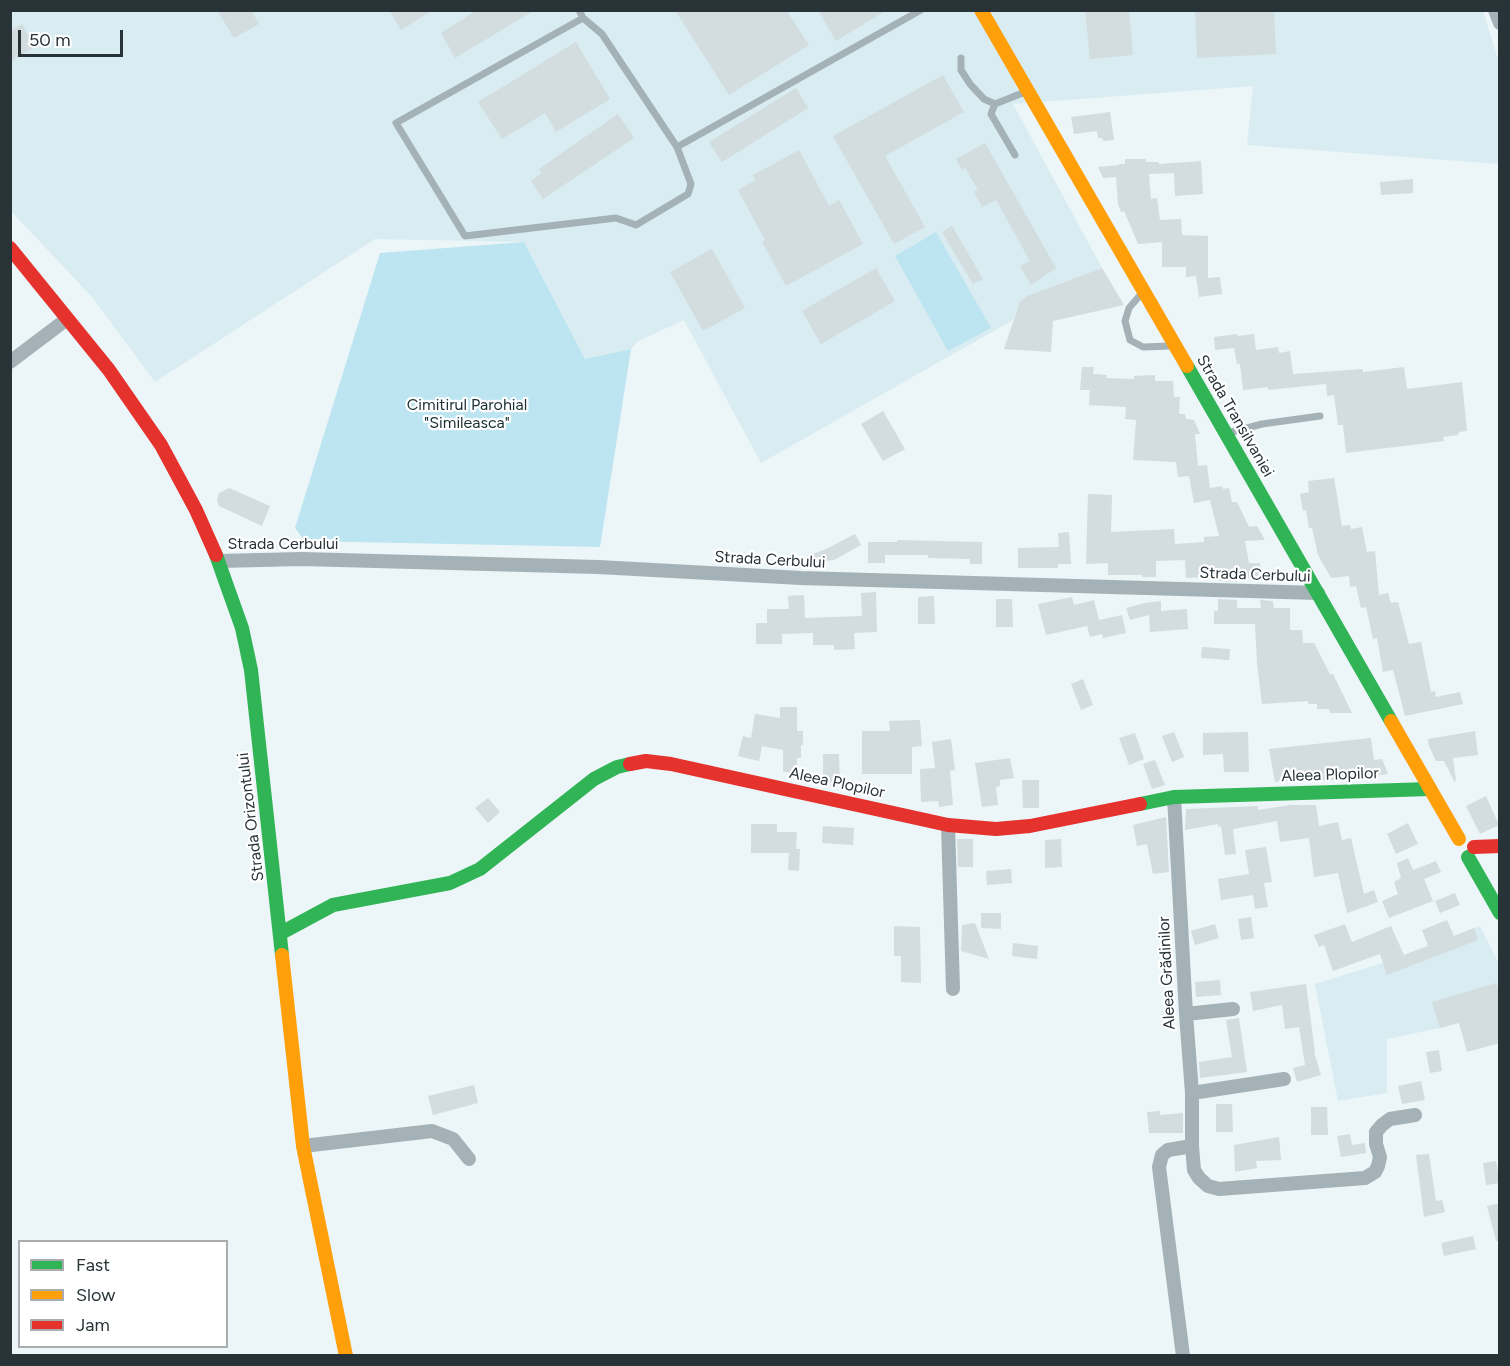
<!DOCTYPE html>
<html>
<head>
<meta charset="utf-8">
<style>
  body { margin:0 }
  #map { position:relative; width:1510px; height:1366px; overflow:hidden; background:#ecf5f8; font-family:Figtree,sans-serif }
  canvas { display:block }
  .frame { position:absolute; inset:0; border:12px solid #283337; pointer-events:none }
  .legend { position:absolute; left:18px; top:1240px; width:210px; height:108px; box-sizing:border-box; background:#fff; border:2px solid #a9adaf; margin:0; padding:8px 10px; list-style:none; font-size:18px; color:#283337 }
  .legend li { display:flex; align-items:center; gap:12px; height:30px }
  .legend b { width:30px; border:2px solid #a9adaf }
  .scale { position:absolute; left:18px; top:30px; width:105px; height:27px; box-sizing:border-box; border:3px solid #283337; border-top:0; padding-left:8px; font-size:18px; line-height:21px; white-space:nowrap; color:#283337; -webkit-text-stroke:4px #fff; paint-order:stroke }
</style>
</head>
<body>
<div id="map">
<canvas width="1510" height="1366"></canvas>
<div class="frame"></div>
<ul class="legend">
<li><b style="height:8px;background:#30b455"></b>Fast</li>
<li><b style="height:8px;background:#ff9f0a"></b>Slow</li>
<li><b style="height:8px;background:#e5322d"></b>Jam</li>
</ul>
<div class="scale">50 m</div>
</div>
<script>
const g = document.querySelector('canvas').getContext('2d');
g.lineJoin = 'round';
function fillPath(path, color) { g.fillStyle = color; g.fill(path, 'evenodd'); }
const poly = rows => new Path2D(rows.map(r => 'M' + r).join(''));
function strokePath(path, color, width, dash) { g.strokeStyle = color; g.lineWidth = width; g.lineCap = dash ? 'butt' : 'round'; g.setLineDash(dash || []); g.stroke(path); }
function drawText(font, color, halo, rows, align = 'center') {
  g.font = font + ' Figtree,sans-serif'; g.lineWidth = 4.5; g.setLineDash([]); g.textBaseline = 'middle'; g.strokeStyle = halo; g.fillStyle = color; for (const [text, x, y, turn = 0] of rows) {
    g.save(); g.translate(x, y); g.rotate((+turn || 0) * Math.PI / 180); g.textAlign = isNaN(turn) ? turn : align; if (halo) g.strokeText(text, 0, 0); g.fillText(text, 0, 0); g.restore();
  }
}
fillPath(poly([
  [1483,10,1499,63,1499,164,1247,145,1253,86,1013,104,1102,268,1027,296,1020,301,1013,320,761,463,684,320,638,341,631,349,585,359,524,242,375,239,155,382,92,297,11,211,11,11],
  [1480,926,1499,964,1499,1011,1440,1028,1387,1039,1387,1093,1338,1101,1315,984,1383,963]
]), '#d8ecf2');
fillPath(poly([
  [936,232,991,328,948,351,895,256],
  [524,242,585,359,631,349,600,547,305,541,295,528,380,253]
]), '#bce5f1');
fillPath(poly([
  [217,10,251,10,259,24,234,38],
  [389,10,433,10,401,30],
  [477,10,535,10,455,58,441,33],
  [675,10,786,10,809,45,729,95],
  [818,10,887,10,836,41],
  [1085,10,1129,10,1133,55,1090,59],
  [1195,10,1274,10,1276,54,1197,58],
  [22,24,35,47,10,62,10,31],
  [576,42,610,99,556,132,545,113,502,139,478,102],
  [943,75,964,112,885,156,925,227,894,244,833,136],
  [796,88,808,108,722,162,709,142],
  [1110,112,1114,140,1103,141,1102,138,1098,138,1097,131,1074,134,1071,117],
  [618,114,634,138,543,199,531,181,542,173,539,169],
  [985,143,1056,268,1031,285,1020,266,1030,261,996,200,982,207,974,192,978,190,965,168,962,170,956,159],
  [799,150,829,206,839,200,863,244,786,286,762,242,765,240,738,190,756,180,753,175],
  [1125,159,1146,159,1146,162,1159,162,1159,164,1201,161,1203,194,1175,196,1174,173,1149,174,1151,199,1157,198,1160,220,1181,219,1182,235,1208,236,1208,278,1220,277,1222,294,1199,297,1196,276,1186,277,1186,267,1162,267,1162,242,1138,244,1124,211,1121,212,1118,204,1116,177,1103,178,1098,167,1119,165,1119,164,1125,164],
  [1413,179,1413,193,1381,195,1380,182],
  [952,226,983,279,973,284,942,232],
  [712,249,745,308,703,331,670,272],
  [876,268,895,301,821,344,802,311],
  [1102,268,1124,305,1053,321,1051,352,1004,349,1020,301,1027,296],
  [1237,334,1237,336,1254,334,1256,350,1278,347,1279,353,1290,351,1293,374,1363,369,1363,372,1404,367,1407,389,1462,382,1467,431,1459,432,1458,435,1443,437,1444,441,1346,453,1343,425,1338,425,1334,395,1327,396,1326,384,1268,390,1268,387,1243,390,1240,364,1237,364,1234,348,1215,350,1214,337],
  [1082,367,1094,367,1093,374,1107,375,1106,378,1134,379,1134,376,1155,375,1155,381,1173,381,1174,397,1180,397,1179,414,1185,414,1186,419,1194,420,1200,434,1195,434,1198,466,1207,465,1210,488,1222,486,1223,489,1229,488,1232,502,1237,502,1249,527,1257,526,1265,540,1245,541,1249,563,1260,563,1261,577,1237,579,1237,582,1218,581,1218,578,1207,579,1207,577,1186,578,1185,560,1156,561,1156,577,1142,577,1142,575,1108,575,1108,563,1086,564,1088,494,1112,495,1111,532,1174,529,1175,544,1204,542,1204,537,1219,536,1210,500,1194,503,1189,476,1178,477,1176,462,1133,460,1136,420,1125,419,1126,407,1089,405,1090,390,1080,390],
  [883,411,905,449,883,461,861,424],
  [1334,478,1342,526,1350,525,1351,529,1362,527,1367,552,1375,551,1379,595,1388,593,1391,603,1398,602,1409,644,1421,642,1431,692,1435,691,1436,697,1460,692,1463,704,1405,716,1393,670,1383,672,1377,638,1373,639,1366,607,1361,608,1356,586,1350,587,1349,576,1331,578,1318,555,1312,528,1309,528,1306,510,1303,511,1300,494,1309,492,1308,481],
  [229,488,270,506,262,526,219,506,217,500,219,493],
  [1069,532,1071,564,1058,564,1058,568,1018,568,1018,548,1059,547,1058,533],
  [855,534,861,545,834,560,799,564,798,560,828,548],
  [897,540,982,542,982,564,970,564,970,559,928,558,928,555,885,555,885,563,868,563,868,542,897,542],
  [876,592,877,632,854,633,855,649,834,650,834,645,813,645,813,633,782,634,782,644,756,644,756,623,767,623,767,609,789,609,788,596,804,595,805,618,833,617,862,616,861,593],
  [934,596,935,624,918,624,918,597],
  [1072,597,1074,605,1094,600,1099,620,1122,615,1126,633,1103,638,1102,634,1090,637,1087,626,1046,635,1038,604],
  [996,599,1012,599,1013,627,996,627],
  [1218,599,1237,600,1237,608,1261,608,1260,600,1273,601,1274,608,1290,608,1290,630,1302,630,1303,643,1314,643,1330,674,1333,674,1352,713,1330,713,1329,709,1317,709,1317,704,1308,704,1308,701,1262,704,1257,663,1255,624,1214,624,1214,611,1218,611],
  [1161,601,1161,611,1187,609,1188,629,1150,632,1149,615,1130,620,1126,608,1145,603],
  [1202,647,1230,649,1229,660,1201,658],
  [1083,679,1093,705,1081,710,1071,684],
  [780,707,797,707,797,731,803,731,803,745,801,745,801,758,797,758,797,772,783,772,783,750,762,746,759,761,738,756,743,736,751,738,755,714,780,718],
  [920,720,922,746,912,747,912,774,862,774,862,731,890,731,889,721],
  [1475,731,1478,755,1453,758,1456,781,1454,781,1444,761,1436,761,1429,746,1428,739],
  [1174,732,1184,757,1172,762,1162,736],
  [1248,732,1249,772,1224,772,1223,754,1203,755,1203,733],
  [1135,733,1144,759,1129,765,1119,738],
  [1371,738,1374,760,1382,759,1388,774,1338,780,1313,781,1312,778,1275,782,1269,749],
  [951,739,955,770,950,771,953,805,939,807,938,801,921,802,920,769,935,768,932,742],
  [823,754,839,754,840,782,823,782],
  [1010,758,1014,778,1000,780,1000,786,996,787,998,805,982,807,975,763],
  [1155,760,1165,785,1152,789,1143,764],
  [1022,780,1039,780,1039,808,1023,808],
  [1486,796,1499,825,1480,834,1466,806],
  [488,798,500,812,488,823,475,808],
  [1290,805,1316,805,1319,826,1338,822,1342,840,1351,838,1364,894,1374,890,1378,902,1347,913,1338,873,1314,877,1309,838,1280,842,1277,821,1233,829,1236,854,1225,855,1221,826,1218,827,1218,824,1185,830,1186,809,1258,806,1258,810],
  [1166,817,1169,872,1153,874,1147,844,1137,846,1133,825],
  [1408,823,1418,844,1396,854,1387,834],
  [751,824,777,824,777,832,797,832,796,849,800,849,799,871,788,870,789,853,751,853],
  [823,826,854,828,853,845,822,843],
  [957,839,973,839,973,867,958,867],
  [1061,839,1062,867,1045,868,1045,840],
  [1266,847,1272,882,1264,883,1268,907,1255,909,1253,895,1221,900,1218,879,1249,874,1245,850],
  [1408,858,1413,870,1436,861,1441,872,1424,879,1433,901,1389,918,1382,901,1398,894,1394,882,1401,878,1397,863],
  [1011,869,1012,883,987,885,986,871],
  [1455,893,1460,905,1440,913,1435,901],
  [981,913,1001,913,1001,929,981,928],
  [1251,917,1254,938,1241,940,1238,919],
  [1447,920,1454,936,1474,928,1478,940,1387,975,1380,954,1333,971,1324,945,1319,947,1314,935,1345,924,1352,942,1391,926,1404,955,1428,946,1422,930],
  [975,923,989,959,961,951,962,925],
  [1215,924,1219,938,1195,945,1191,931],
  [894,926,920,927,921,983,901,982,901,956,894,956],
  [1013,943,1038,946,1037,959,1012,956],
  [1220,980,1221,995,1196,997,1195,982],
  [1496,983,1500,994,1500,1043,1467,1052,1459,1023,1440,1028,1432,1002],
  [1306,984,1315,1052,1314,1052,1321,1075,1297,1082,1293,1068,1305,1065,1299,1027,1285,1029,1282,1005,1253,1011,1250,992],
  [1239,1018,1247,1072,1200,1078,1199,1062,1232,1057,1226,1020],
  [1439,1050,1442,1071,1430,1073,1426,1052],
  [1421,1081,1425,1100,1402,1104,1398,1086],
  [474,1085,478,1103,433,1115,428,1096],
  [1216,1104,1232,1104,1233,1132,1216,1132],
  [1311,1107,1327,1107,1328,1135,1311,1135],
  [1160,1111,1160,1115,1183,1113,1183,1133,1149,1133,1147,1112],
  [1350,1134,1352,1145,1365,1143,1366,1153,1341,1157,1337,1136],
  [1279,1137,1281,1160,1256,1161,1257,1168,1235,1172,1234,1145],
  [1429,1154,1436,1201,1442,1200,1445,1212,1424,1217,1416,1155],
  [1496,1161,1498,1172,1500,1172,1500,1183,1486,1185,1483,1163],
  [1500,1203,1500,1240,1496,1241,1487,1206],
  [1473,1236,1476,1249,1444,1256,1441,1243]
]), '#d3dcdf');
strokePath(poly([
  [579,10,583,18,602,34,677,147,691,184,688,194,636,225,616,218,465,236,396,123,583,18],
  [961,58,961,70,970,84,984,99,995,104,1025,92],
  [995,104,991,114,1015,155],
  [677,147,921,10],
  [1142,293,1129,308,1125,321,1130,340,1143,347,1170,346],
  [1228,433,1262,424,1320,416]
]), '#a4b1b6', 7);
strokePath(poly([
  [1495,10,1500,23],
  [10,362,67,319],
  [219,561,302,559,598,567,801,578,1318,593],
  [1174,797,1186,1014,1192,1093,1192,1146,1194,1170,1199,1178,1208,1186,1219,1189,1365,1178,1375,1172,1378,1166,1380,1157,1376,1144,1376,1132,1382,1125,1390,1119,1415,1115],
  [948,825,953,989],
  [1186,1014,1233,1009],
  [1192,1093,1284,1079],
  [303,1146,432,1131,453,1139,469,1159],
  [1183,1356,1159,1167,1162,1155,1168,1150,1192,1146]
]), '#a4b1b6', 14);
strokePath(poly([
  [1187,366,1391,721],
  [216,555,242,628,251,670,282,955],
  [1140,804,1174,797,1430,789],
  [1468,857,1500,913],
  [281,933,333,905,450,883,480,869,594,779,617,767,630,764]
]), '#30b455', 14);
strokePath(poly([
  [981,10,1187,366],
  [1391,721,1459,839],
  [282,955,303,1146,346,1356]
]), '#ff9f0a', 14);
strokePath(poly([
  [10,248,109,370,161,445,196,510,216,555],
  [630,764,646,761,671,764,948,825,996,829,1030,826,1140,804],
  [1474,847,1500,846]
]), '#e5322d', 14);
drawText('16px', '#1a2f35', '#fff', [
  ["Cimitirul Parohial",467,405],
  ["\"Simileasca\"",467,423]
]);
drawText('16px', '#283337', '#fff', [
  ["Strada Transilvaniei",1235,416,60],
  ["Strada Cerbului",283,544],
  ["Strada Cerbului",770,560,3],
  ["Strada Cerbului",1255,575,2],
  ["Aleea Plopilor",1330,775,-2],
  ["Aleea Plopilor",837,783,12],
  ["Strada Orizontului",251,817,-97],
  ["Aleea Grădinilor",1167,973,-93]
]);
</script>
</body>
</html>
